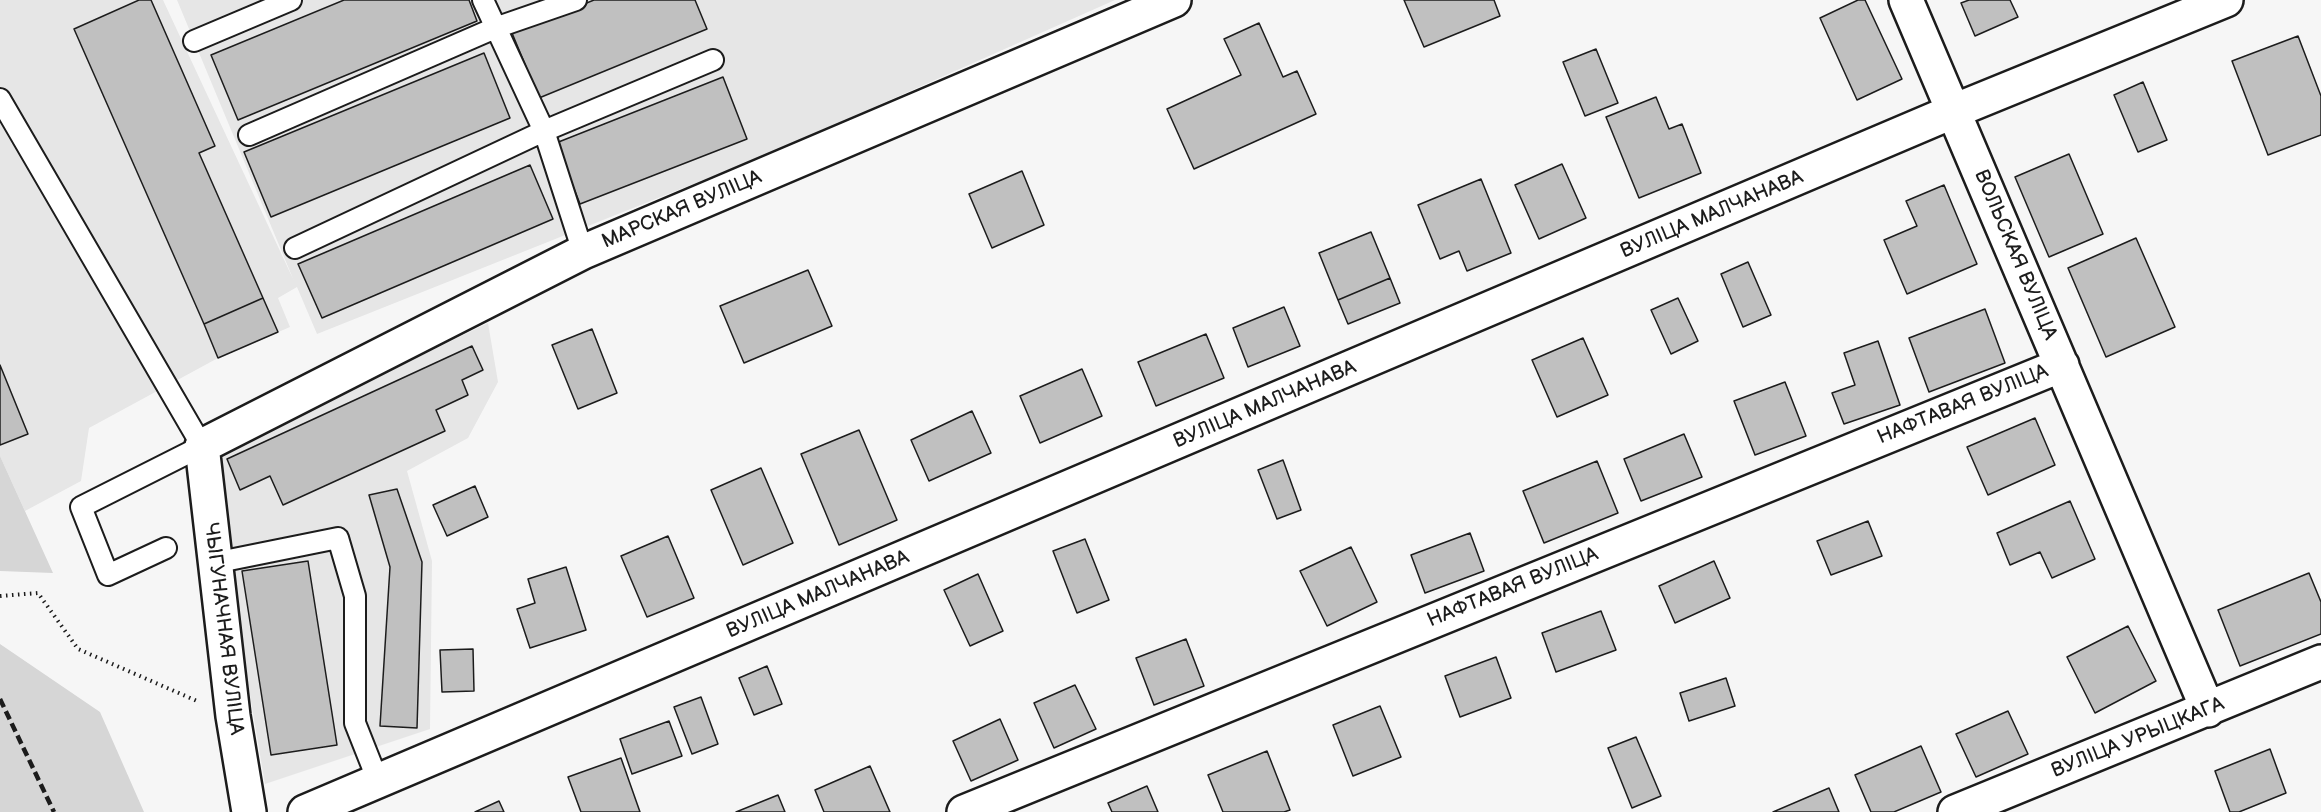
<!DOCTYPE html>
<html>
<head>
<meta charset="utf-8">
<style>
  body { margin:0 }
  canvas { display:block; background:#f6f6f6 }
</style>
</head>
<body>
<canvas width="2321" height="812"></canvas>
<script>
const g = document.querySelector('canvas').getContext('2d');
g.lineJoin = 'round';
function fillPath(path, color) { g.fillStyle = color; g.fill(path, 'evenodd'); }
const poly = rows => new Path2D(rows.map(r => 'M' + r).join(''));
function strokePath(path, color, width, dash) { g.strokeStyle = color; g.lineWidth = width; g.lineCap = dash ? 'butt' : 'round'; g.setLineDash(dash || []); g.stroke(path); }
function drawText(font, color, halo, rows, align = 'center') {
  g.font = font + ' "Balsamiq Sans",sans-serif'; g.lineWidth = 4.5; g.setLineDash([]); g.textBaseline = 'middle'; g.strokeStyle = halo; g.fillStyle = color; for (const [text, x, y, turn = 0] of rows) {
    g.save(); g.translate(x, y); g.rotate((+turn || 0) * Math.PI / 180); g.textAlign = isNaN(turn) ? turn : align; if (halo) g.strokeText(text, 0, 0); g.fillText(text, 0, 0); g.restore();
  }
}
fillPath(poly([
  [0,0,163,0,294,281,177,0,1115,0,766,155,317,334,297,287,278,298,290,327,218,358,89,428,81,481,25,511,0,456],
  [488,323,498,382,468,438,407,471,432,561,430,729,265,784,210,458]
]), '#e6e6e6');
fillPath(poly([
  [0,456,53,573,0,571],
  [0,644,100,712,144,812,0,812]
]), '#d6d6d6');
const building = poly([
  [139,0,151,0,215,146,199,153,263,298,204,324,74,29,139,0],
  [344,0,469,0,477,21,238,120,211,55,344,0],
  [594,0,695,0,707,29,539,98,512,33,594,0],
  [1404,0,1494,0,1500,16,1424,47,1404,0],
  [1858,0,1865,0,1902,79,1857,100,1820,18,1858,0],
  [1969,0,2010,0,2018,17,1975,36,1961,3,1969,0],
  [1259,23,1283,77,1297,71,1316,114,1194,169,1167,109,1241,75,1224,39,1259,23],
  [2298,36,2321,96,2321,135,2268,155,2232,61,2298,36],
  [1596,49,1618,103,1585,116,1563,62,1596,49],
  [484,53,510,118,271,217,244,152,484,53],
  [723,77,747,139,580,204,556,143,723,77],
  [2143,82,2167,140,2138,152,2114,95,2143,82],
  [1656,97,1669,129,1682,124,1701,173,1639,198,1606,117,1656,97],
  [2069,154,2103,234,2049,257,2015,177,2069,154],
  [1562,164,1586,218,1539,239,1515,185,1562,164],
  [530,165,553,219,322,318,298,264,530,165],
  [1022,171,1044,225,992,248,969,194,1022,171],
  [1481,179,1511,253,1467,271,1459,251,1440,259,1418,205,1481,179],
  [1944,185,1977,264,1907,294,1884,240,1917,226,1906,201,1944,185],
  [1371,232,1390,278,1338,300,1319,253,1371,232],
  [2136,238,2175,327,2106,357,2068,268,2136,238],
  [1748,262,1771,315,1743,327,1721,274,1748,262],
  [808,270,832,326,744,363,720,306,808,270],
  [1390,278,1400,303,1348,324,1338,300,1390,278],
  [263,298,278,332,218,358,204,324,263,298],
  [1678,298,1698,341,1671,354,1651,310,1678,298],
  [1284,307,1300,346,1248,367,1233,328,1284,307],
  [1985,309,2005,363,1929,392,1909,338,1985,309],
  [592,329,617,393,578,409,552,345,592,329],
  [1206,334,1224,378,1156,406,1138,362,1206,334],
  [1583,338,1608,395,1557,417,1532,360,1583,338],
  [1878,341,1900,405,1844,424,1832,393,1855,385,1844,353,1878,341],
  [472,346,483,370,462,380,468,395,436,410,445,431,283,505,270,476,240,490,227,459,472,346],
  [0,365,28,434,0,445,0,365],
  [1082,369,1102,416,1040,443,1020,396,1082,369],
  [1785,382,1806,436,1755,455,1734,401,1785,382],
  [972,411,991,453,929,481,911,440,972,411],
  [2035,418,2055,465,1988,495,1967,447,2035,418],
  [859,430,897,520,839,545,801,454,859,430],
  [1684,434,1702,477,1641,501,1624,459,1684,434],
  [1283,460,1301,510,1277,519,1258,470,1283,460],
  [1597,461,1618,513,1544,543,1523,491,1597,461],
  [761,468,793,543,743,565,711,490,761,468],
  [475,486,488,517,447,536,433,505,475,486],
  [397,489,422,562,417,728,380,726,390,567,369,495,397,489],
  [2070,501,2095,559,2052,578,2040,552,2010,565,1997,533,2070,501],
  [1868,521,1882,556,1831,575,1817,541,1868,521],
  [1470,533,1484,571,1425,593,1411,555,1470,533],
  [668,536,694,598,647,617,621,556,668,536],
  [1085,539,1109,600,1077,613,1053,551,1085,539],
  [1351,547,1377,602,1327,626,1300,571,1351,547],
  [308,561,337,745,271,755,242,571,308,561],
  [1714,561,1730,598,1675,623,1659,586,1714,561],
  [566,567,586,630,530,648,517,609,535,603,528,579,566,567],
  [2309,573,2321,602,2321,634,2240,666,2218,610,2309,573],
  [978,574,1003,631,970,646,944,590,978,574],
  [1601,611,1616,650,1556,672,1542,633,1601,611],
  [2128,626,2156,681,2095,713,2067,657,2128,626],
  [1186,639,1204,686,1154,705,1136,658,1186,639],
  [473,649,474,691,442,692,440,650,473,649],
  [1496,657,1511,698,1460,717,1445,676,1496,657],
  [767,666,782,704,754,715,739,678,767,666],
  [1726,678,1735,706,1689,721,1680,693,1726,678],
  [1075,685,1096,729,1054,748,1034,703,1075,685],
  [701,697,718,744,692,754,674,707,701,697],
  [1380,706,1401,757,1353,776,1333,725,1380,706],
  [2008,711,2028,754,1976,777,1956,734,2008,711],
  [1000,719,1018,760,971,781,953,741,1000,719],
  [669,721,682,756,632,774,620,739,669,721],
  [1636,737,1661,796,1632,808,1608,748,1636,737],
  [1921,746,1941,792,1894,812,1871,812,1855,775,1921,746],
  [2270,749,2286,793,2239,812,2230,812,2215,771,2270,749],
  [1267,751,1290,810,1284,812,1223,812,1208,775,1267,751],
  [621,758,640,812,581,812,568,777,621,758],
  [870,766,890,812,824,812,815,790,870,766],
  [1147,786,1158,812,1112,812,1108,803,1147,786],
  [1829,788,1839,812,1773,812,1829,788],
  [778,795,785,812,736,812,778,795],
  [499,801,504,812,475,812,499,801]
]);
fillPath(building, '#c0c0c0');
strokePath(building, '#1c1c1c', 1.5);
const lane = poly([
  [483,0,544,131,583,252],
  [194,41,291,0],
  [0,99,202,446,81,507,108,575,166,548],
  [249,135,495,28,576,0],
  [295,248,544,131,713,60],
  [214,563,338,538,355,596,355,723,378,781]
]);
const street = poly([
  [1906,0,2208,710],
  [249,812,233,716,202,446,583,252,1174,0],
  [305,812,1954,111,2226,0],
  [964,812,2062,365],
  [1955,812,2321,662]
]);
strokePath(lane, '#1c1c1c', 24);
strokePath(street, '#1c1c1c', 38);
strokePath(poly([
  [0,596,38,593,78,649,197,701]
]), '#1c1c1c', 4, [1.5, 4.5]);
strokePath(lane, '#fff', 20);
strokePath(street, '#fff', 33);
strokePath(poly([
  [0,699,54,812]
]), '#1c1c1c', 4.5, [9, 4.5]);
drawText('20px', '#1c1c1c', '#fff', [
  ["МАРСКАЯ ВУЛІЦА",682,210,-23],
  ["ВУЛІЦА МАЛЧАНАВА",1712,215,-23],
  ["ВОЛЬСКАЯ ВУЛІЦА",2015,255,67],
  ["ВУЛІЦА МАЛЧАНАВА",1265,405,-23],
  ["НАФТАВАЯ ВУЛІЦА",1963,405,-22],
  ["НАФТАВАЯ ВУЛІЦА",1513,588,-22],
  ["ВУЛІЦА МАЛЧАНАВА",818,595,-23],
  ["ЧЫГУНАЧНАЯ ВУЛІЦА",223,629,83],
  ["ВУЛІЦА УРЫЦКАГА",2138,738,-22]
]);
</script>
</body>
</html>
